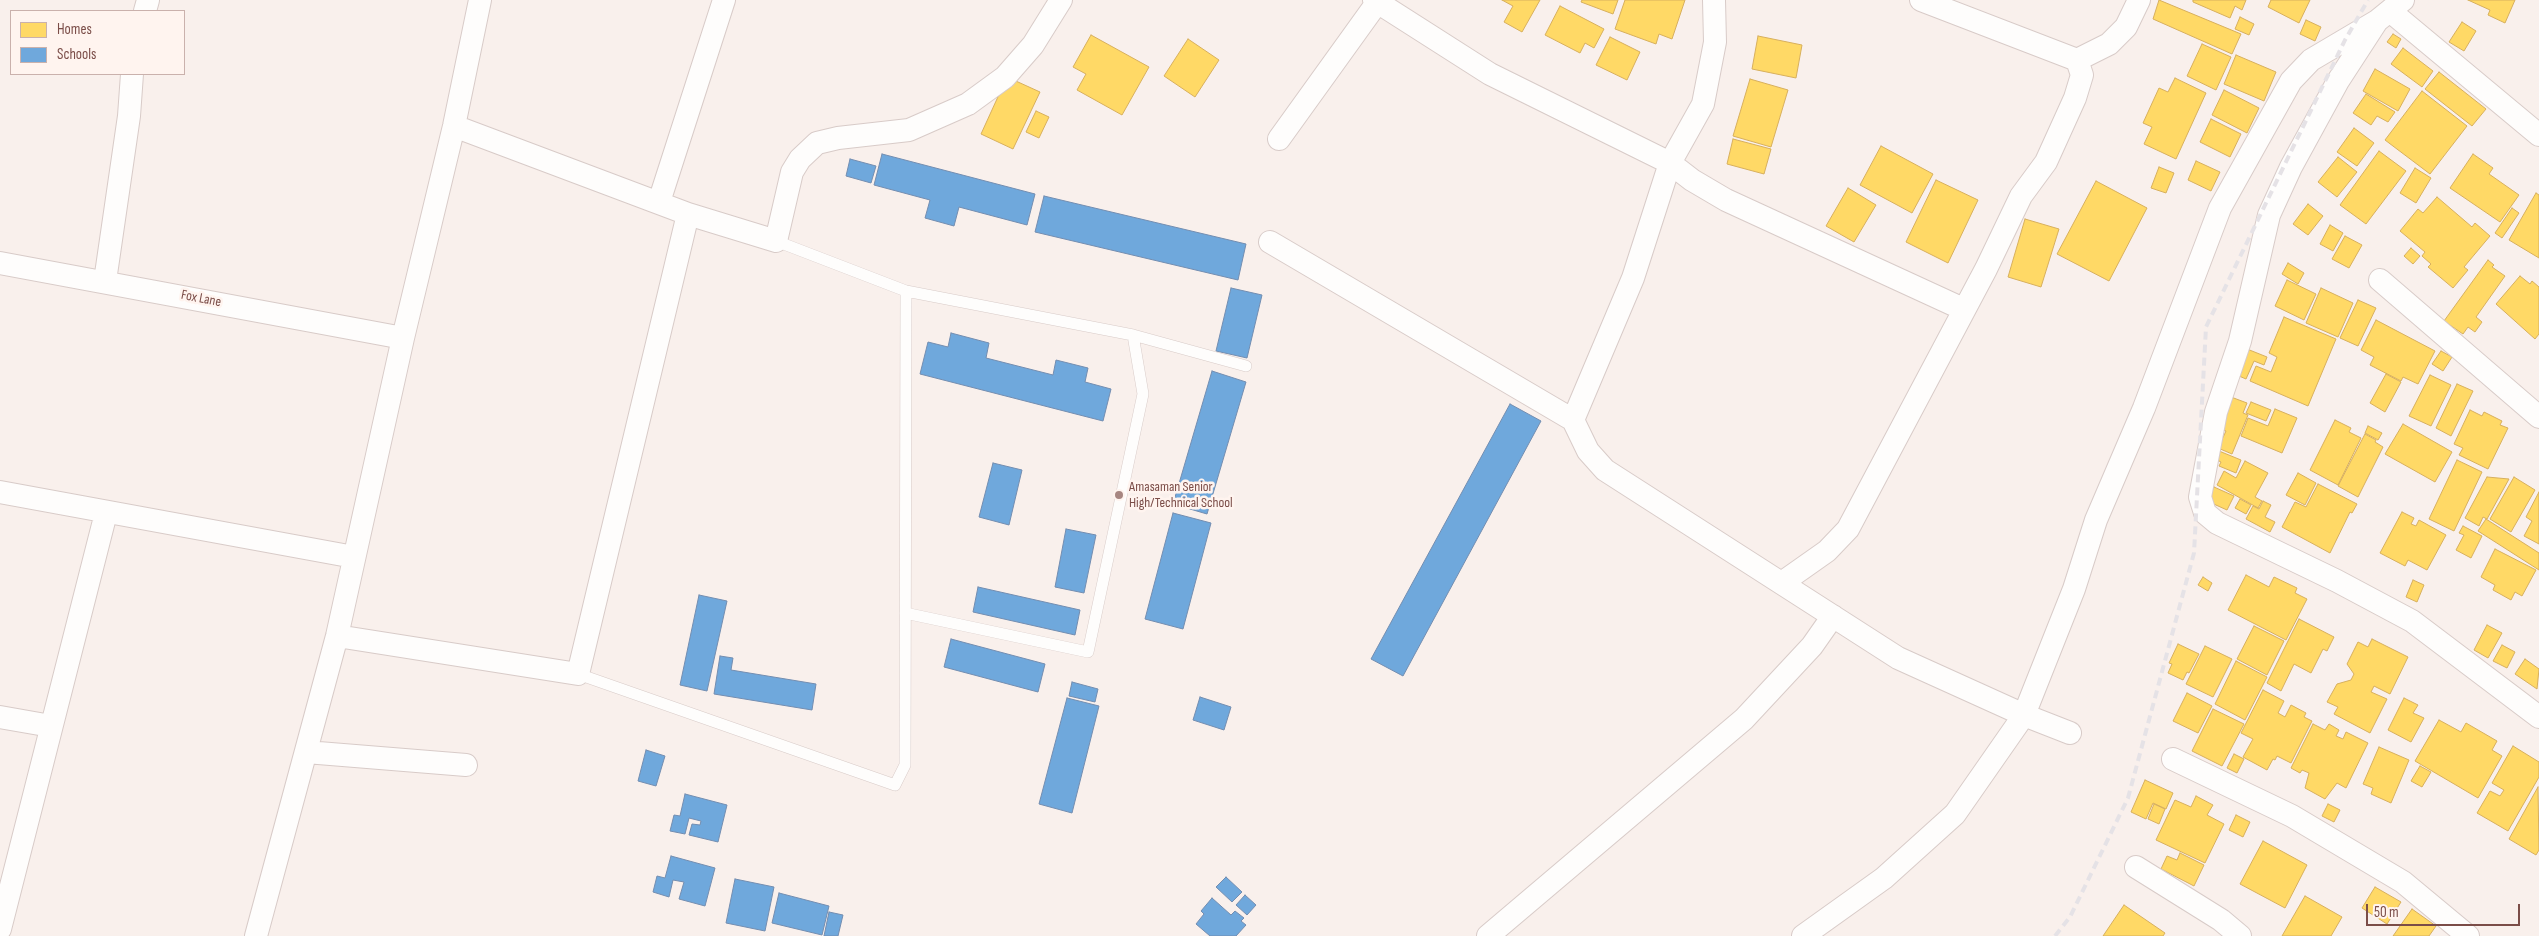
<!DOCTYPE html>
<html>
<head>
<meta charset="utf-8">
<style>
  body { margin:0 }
  #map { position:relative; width:2539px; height:936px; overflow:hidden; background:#f9f0ec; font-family:"Sofia Sans Condensed",sans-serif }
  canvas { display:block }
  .legend { position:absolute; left:10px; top:10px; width:175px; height:65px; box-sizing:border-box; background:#fff4ef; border:1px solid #cab1ac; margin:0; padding:6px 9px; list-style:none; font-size:15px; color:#7b4d48 }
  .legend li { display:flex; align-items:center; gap:10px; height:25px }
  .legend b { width:25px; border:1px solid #cab1ac }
  .scale { position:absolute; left:2366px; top:904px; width:154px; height:22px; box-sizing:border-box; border:2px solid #7b4d48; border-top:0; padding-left:6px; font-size:15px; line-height:18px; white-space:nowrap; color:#7b4d48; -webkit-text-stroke:4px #fff4ef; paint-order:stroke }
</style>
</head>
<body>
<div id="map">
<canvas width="2539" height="936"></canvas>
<ul class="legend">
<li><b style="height:14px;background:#ffd966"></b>Homes</li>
<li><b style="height:14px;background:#6fa8dc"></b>Schools</li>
</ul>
<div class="scale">50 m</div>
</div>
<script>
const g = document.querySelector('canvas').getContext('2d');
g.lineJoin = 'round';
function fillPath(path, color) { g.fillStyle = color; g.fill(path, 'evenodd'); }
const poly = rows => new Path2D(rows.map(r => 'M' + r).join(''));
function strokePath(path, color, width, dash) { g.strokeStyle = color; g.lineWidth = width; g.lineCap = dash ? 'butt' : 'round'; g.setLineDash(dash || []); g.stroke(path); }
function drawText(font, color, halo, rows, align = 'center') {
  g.font = font + ' "Sofia Sans Condensed",sans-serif'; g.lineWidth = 5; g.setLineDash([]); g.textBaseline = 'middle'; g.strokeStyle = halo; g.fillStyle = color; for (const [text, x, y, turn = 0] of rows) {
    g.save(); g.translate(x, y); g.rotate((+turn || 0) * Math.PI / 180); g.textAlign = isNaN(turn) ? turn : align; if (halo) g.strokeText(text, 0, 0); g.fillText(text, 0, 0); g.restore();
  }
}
const homes = poly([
  [1502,0,1540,0,1522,32,1504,22,1513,6,1502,0],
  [1582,0,1618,0,1613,14,1581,2,1582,0],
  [1625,0,1685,0,1672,39,1659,34,1656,44,1615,29,1625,0],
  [2159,0,2241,34,2232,54,2153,19,2159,0],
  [2193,0,2246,0,2242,10,2235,6,2230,18,2193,2,2193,0],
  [2271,0,2310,0,2299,23,2268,7,2271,0],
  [2468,0,2515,0,2505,23,2488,15,2490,10,2468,0],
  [1560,6,1604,29,1594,48,1585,43,1580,53,1545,35,1560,6],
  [2240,17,2254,24,2249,35,2235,29,2240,17],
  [2306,20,2321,27,2315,41,2300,34,2306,20],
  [2462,22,2476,31,2464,51,2449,42,2462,22],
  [2393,34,2401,39,2396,48,2387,42,2393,34],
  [1091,35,1149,67,1122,115,1077,90,1086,74,1073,67,1091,35],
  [1758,36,1802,45,1796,78,1752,69,1758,36],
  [1610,37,1640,52,1627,80,1596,65,1610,37],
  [1188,39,1219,60,1195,97,1164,76,1188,39],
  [2202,44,2231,57,2216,90,2187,76,2202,44],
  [2403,48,2433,71,2422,87,2391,64,2403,48],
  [2236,55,2276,72,2264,101,2224,84,2236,55],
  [2375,69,2410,89,2398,111,2363,91,2375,69],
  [2439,72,2486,109,2472,126,2425,89,2439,72],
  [1007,77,1040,92,1013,149,981,134,1007,77],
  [2175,78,2206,93,2176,159,2144,144,2152,127,2143,123,2159,88,2168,92,2175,78],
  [1750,79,1788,90,1771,147,1733,136,1750,79],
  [2224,90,2259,108,2247,133,2212,115,2224,90],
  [2422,91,2467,126,2430,174,2385,140,2422,91],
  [2366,94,2395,112,2388,122,2377,116,2371,125,2353,113,2366,94],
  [1036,111,1049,117,1039,138,1026,132,1036,111],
  [2211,119,2241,134,2230,157,2200,142,2211,119],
  [2354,128,2374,143,2357,166,2337,152,2354,128],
  [1733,139,1771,149,1764,174,1727,164,1733,139],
  [1881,146,1933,174,1912,213,1860,185,1881,146],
  [2379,151,2406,171,2366,224,2340,205,2379,151],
  [2473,154,2493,168,2489,174,2519,195,2500,222,2450,188,2473,154],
  [2338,157,2357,172,2337,197,2318,182,2338,157],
  [2196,161,2220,172,2211,191,2188,180,2196,161],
  [2159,167,2174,173,2166,193,2151,188,2159,167],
  [2415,168,2431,178,2416,203,2400,193,2415,168],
  [1936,180,1978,200,1948,263,1906,242,1936,180],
  [2096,181,2147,208,2109,281,2057,254,2096,181],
  [1848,188,1876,205,1854,242,1826,226,1848,188],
  [2536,193,2539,195,2539,258,2509,240,2536,193],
  [2437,197,2472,227,2475,223,2490,236,2464,267,2468,270,2453,288,2428,267,2431,264,2422,256,2425,252,2400,231,2418,209,2423,213,2437,197],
  [2308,204,2323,216,2308,235,2293,224,2308,204],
  [2512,208,2519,213,2502,238,2495,233,2512,208],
  [2025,219,2059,229,2041,287,2008,277,2025,219],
  [2330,225,2343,233,2333,251,2320,244,2330,225],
  [2345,236,2362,245,2349,268,2332,259,2345,236],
  [2411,248,2420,256,2413,264,2404,256,2411,248],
  [2488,260,2494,265,2492,267,2505,276,2476,317,2482,322,2475,332,2468,327,2463,334,2444,321,2488,260],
  [2288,263,2304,273,2298,284,2282,274,2288,263],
  [2520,276,2530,284,2532,281,2539,287,2539,334,2535,339,2496,304,2520,276],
  [2287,280,2316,294,2304,320,2275,306,2287,280],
  [2321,288,2353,303,2338,337,2306,323,2321,288],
  [2358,300,2376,308,2358,346,2340,338,2358,300],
  [2284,317,2336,339,2308,406,2250,381,2256,366,2271,372,2277,357,2269,353,2284,317],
  [2376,320,2435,351,2418,384,2403,377,2401,381,2370,365,2374,357,2361,350,2376,320],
  [2242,347,2267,357,2264,365,2254,361,2246,379,2232,373,2242,347],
  [2441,351,2452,357,2443,371,2432,364,2441,351],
  [2386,374,2401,382,2385,412,2370,403,2386,374],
  [2430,375,2451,385,2431,426,2409,416,2430,375],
  [2457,384,2473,391,2451,436,2436,428,2457,384],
  [2231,397,2247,403,2243,413,2248,415,2232,454,2218,448,2226,431,2216,427,2231,397],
  [2251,402,2271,410,2266,421,2246,413,2251,402],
  [2275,409,2297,418,2282,453,2241,436,2248,418,2268,426,2275,409],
  [2470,410,2482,416,2484,412,2502,421,2500,425,2508,428,2488,469,2459,455,2463,448,2454,444,2470,410],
  [2335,420,2351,428,2349,432,2361,438,2338,485,2310,470,2335,420],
  [2403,424,2452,452,2435,482,2385,454,2403,424],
  [2368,426,2382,433,2378,440,2365,433,2368,426],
  [2365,434,2376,440,2375,442,2383,447,2358,497,2338,486,2365,434],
  [2219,451,2241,460,2236,473,2219,466,2221,462,2215,459,2219,451],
  [2457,460,2482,472,2454,531,2429,519,2457,460],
  [2245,461,2268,473,2255,497,2262,501,2258,508,2217,485,2224,471,2236,478,2245,461],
  [2298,473,2316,483,2305,505,2286,495,2298,473],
  [2487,477,2509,479,2487,519,2483,517,2479,526,2465,518,2487,477],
  [2514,477,2535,490,2511,532,2490,519,2514,477],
  [2318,484,2357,504,2352,513,2350,512,2330,553,2282,527,2295,502,2306,507,2318,484],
  [2214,487,2234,496,2227,510,2207,501,2214,487],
  [2539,492,2539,544,2524,536,2532,521,2526,517,2539,492],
  [2240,499,2251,505,2246,514,2235,508,2240,499],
  [2263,501,2271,505,2265,517,2275,522,2270,532,2246,519,2253,506,2259,509,2263,501],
  [2402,512,2414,518,2411,524,2416,526,2419,520,2446,535,2427,570,2408,560,2405,566,2380,553,2402,512],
  [2486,519,2539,553,2539,570,2478,531,2486,519],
  [2463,526,2482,536,2471,558,2456,550,2464,535,2459,533,2463,526],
  [2495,549,2536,570,2522,596,2515,592,2511,600,2493,590,2495,585,2481,577,2495,549],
  [2246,575,2269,587,2274,577,2297,588,2295,593,2307,599,2286,640,2228,610,2246,575],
  [2203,577,2212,583,2208,591,2198,585,2203,577],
  [2413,580,2424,585,2417,602,2406,597,2413,580],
  [2299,619,2334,637,2327,651,2323,649,2311,673,2294,664,2281,691,2267,683,2299,619],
  [2487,625,2502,633,2488,658,2474,650,2487,625],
  [2254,626,2284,641,2267,675,2237,659,2254,626],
  [2372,639,2408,657,2390,694,2374,686,2371,692,2387,699,2370,733,2334,714,2338,707,2327,702,2337,684,2351,680,2354,674,2347,664,2358,642,2368,647,2372,639],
  [2178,644,2199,654,2189,673,2187,672,2183,680,2168,673,2172,664,2169,663,2178,644],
  [2502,645,2515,652,2507,668,2493,661,2502,645],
  [2205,646,2232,659,2213,697,2186,684,2205,646],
  [2525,659,2539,669,2537,689,2515,674,2525,659],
  [2236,661,2267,677,2245,720,2215,704,2236,661],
  [2263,690,2284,701,2278,713,2285,717,2291,705,2306,713,2304,717,2312,721,2291,763,2277,756,2275,760,2273,759,2267,770,2243,757,2253,739,2241,733,2263,690],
  [2187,693,2212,706,2198,733,2173,721,2187,693],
  [2404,698,2418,705,2413,713,2424,718,2411,742,2388,730,2404,698],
  [2213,709,2244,724,2222,766,2192,751,2213,709],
  [2439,720,2461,732,2466,723,2497,741,2492,750,2502,756,2478,798,2415,761,2439,720],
  [2313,724,2325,730,2329,724,2339,730,2336,736,2343,739,2346,732,2368,743,2346,788,2337,783,2325,799,2305,788,2309,773,2302,770,2300,773,2291,768,2313,724],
  [2513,746,2539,762,2539,777,2508,831,2477,813,2490,791,2500,796,2504,790,2492,783,2513,746],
  [2379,747,2409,760,2391,803,2371,794,2373,788,2363,784,2379,747],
  [2234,754,2244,759,2237,773,2227,768,2234,754],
  [2420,766,2431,772,2422,787,2411,781,2420,766],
  [2145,780,2173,793,2166,809,2153,803,2146,819,2131,812,2145,780],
  [2538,787,2539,850,2536,855,2509,839,2538,787],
  [2196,796,2213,805,2207,815,2224,824,2205,863,2156,840,2175,800,2191,807,2196,796],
  [2154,804,2165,809,2159,824,2148,819,2154,804],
  [2328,804,2340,810,2334,822,2322,816,2328,804],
  [2236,815,2250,822,2243,837,2229,830,2236,815],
  [2263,841,2307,865,2285,908,2240,884,2263,841],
  [2180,853,2204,865,2194,886,2161,869,2167,856,2177,860,2180,853],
  [2375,887,2401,902,2387,924,2362,908,2375,887],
  [2305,896,2342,917,2331,936,2282,936,2305,896],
  [2124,905,2165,933,2163,936,2103,936,2124,905],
  [2412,909,2436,926,2429,936,2393,936,2412,909]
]);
fillPath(homes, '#ffd966');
strokePath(homes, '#d7af5d', 1);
const schools = poly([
  [882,154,1035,194,1027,225,959,207,954,226,925,218,930,200,874,185,882,154],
  [850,159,876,166,871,183,846,176,850,159],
  [1044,196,1246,244,1238,280,1035,232,1044,196],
  [1231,288,1262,295,1247,358,1216,351,1231,288],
  [951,333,989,343,986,358,1053,375,1056,360,1088,368,1085,382,1111,389,1103,421,920,374,928,342,948,347,951,333],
  [1212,371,1246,382,1207,514,1173,504,1212,371],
  [1510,404,1541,421,1403,676,1371,659,1510,404],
  [993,463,1022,470,1009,525,979,517,993,463],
  [1173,513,1211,523,1183,629,1145,619,1173,513],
  [1066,529,1096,535,1084,593,1055,587,1066,529],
  [978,587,1080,610,1075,635,973,612,978,587],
  [699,595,727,601,707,691,680,685,699,595],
  [951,639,1045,664,1038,692,944,667,951,639],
  [720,656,733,658,731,670,816,684,812,710,714,694,720,656],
  [1072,682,1098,689,1095,702,1069,696,1072,682],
  [1200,697,1231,707,1224,730,1193,720,1200,697],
  [1067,698,1099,706,1072,813,1039,804,1067,698],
  [646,750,665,756,656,786,638,781,646,750],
  [685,794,727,805,718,842,689,835,692,824,700,825,701,821,689,818,685,834,670,831,674,815,680,816,685,794],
  [671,856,715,868,705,906,679,899,684,882,673,880,669,897,653,892,657,876,665,878,671,856],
  [1226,877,1242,892,1232,902,1216,887,1226,877],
  [735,879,774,887,765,931,726,923,735,879],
  [779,893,829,906,822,935,772,923,779,893],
  [1245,895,1256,905,1247,915,1236,905,1245,895],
  [1212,898,1231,915,1235,911,1244,918,1241,921,1246,925,1236,936,1210,936,1196,924,1204,914,1201,911,1212,898],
  [829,912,843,915,838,936,824,936,829,912]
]);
fillPath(schools, '#6fa8dc');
strokePath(schools, '#738db0', 1);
const service = poly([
  [776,241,906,291,1133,335,1246,366],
  [905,613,1088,652,1143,394,1133,335],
  [578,674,895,785,905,765,906,291]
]);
const minor = poly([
  [1374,0,1490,74,1670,163,1692,180,1726,200,1963,309],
  [1921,0,2077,60],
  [2403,0,2377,21,2338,81,2291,167,2269,215,2240,341,2216,412,2200,497,2205,513,2217,523,2337,581,2412,621,2539,717],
  [145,11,148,0],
  [2390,11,2539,135],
  [454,126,688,214,776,241,792,172,800,159,817,143,838,138,909,130,968,104,1005,77,1033,45,1061,0],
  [1279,139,1379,0],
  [659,202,724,0],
  [1270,242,1573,420,1588,451,1605,470,1898,658,2024,715,2070,733],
  [0,263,403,338],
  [2380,280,2539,417],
  [105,281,129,116,132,74],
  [1573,420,1633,278,1670,163,1703,104,1715,42,1714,0],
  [0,492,354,557],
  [1783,582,1827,551,1848,529,1986,269,2021,196,2046,162,2075,98,2082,75,2077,60,2109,44,2126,27,2139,0],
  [337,636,578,674,688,214],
  [0,717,51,726],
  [306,752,466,765],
  [2173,759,2292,816,2403,882,2468,936],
  [2136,867,2221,920,2240,936],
  [0,929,106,513],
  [256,936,337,636,403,338,454,126,480,0],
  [1488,936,1744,719,1812,646,1833,616],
  [1803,936,1884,878,1955,814,2024,715,2074,589,2096,520,2144,408,2220,208,2291,81,2311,60,2377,21]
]);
strokePath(service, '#d8cbc8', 12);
strokePath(minor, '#d8cbc8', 24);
strokePath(service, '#fefdfc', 11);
strokePath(minor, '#fefdfc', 22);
strokePath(poly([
  [2055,936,2070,917,2128,798,2194,553,2206,327,2345,40,2368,0]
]), '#e5e2e6', 4, [8, 5]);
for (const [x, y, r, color] of [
  [1119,495,5,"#a78681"]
]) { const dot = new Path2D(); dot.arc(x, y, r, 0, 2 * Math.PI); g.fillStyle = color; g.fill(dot); strokePath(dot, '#fff4ef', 2); }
drawText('14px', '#7b4d48', '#fff4ef', [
  ["Fox Lane",201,299,11]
]);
drawText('14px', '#7b4d48', '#fff4ef', [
  ["Amasaman Senior",1129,487],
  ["High/Technical School",1129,503]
], 'left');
</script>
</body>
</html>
